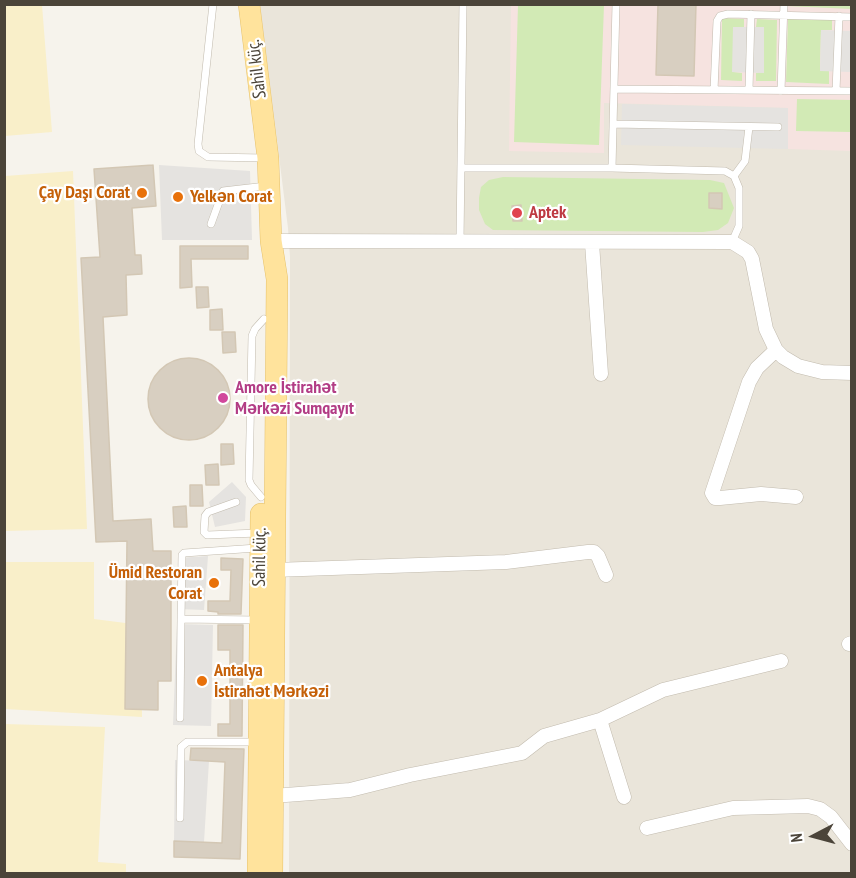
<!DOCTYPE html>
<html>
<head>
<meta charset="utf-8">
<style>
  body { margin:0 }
  #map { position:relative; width:856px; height:878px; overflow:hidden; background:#f6f3ec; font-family:"PT Sans Narrow",sans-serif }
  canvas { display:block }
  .frame { position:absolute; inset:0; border:6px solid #4b4439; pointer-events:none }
  .north { position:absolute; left:784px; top:806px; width:60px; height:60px; -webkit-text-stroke:4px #fff; paint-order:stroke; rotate:264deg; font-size:16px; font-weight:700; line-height:24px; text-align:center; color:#4b4439 }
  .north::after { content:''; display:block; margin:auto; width:21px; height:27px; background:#4b4439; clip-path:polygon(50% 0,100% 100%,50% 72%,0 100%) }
</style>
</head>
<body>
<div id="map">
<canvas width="856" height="878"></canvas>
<div class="frame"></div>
<div class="north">N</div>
</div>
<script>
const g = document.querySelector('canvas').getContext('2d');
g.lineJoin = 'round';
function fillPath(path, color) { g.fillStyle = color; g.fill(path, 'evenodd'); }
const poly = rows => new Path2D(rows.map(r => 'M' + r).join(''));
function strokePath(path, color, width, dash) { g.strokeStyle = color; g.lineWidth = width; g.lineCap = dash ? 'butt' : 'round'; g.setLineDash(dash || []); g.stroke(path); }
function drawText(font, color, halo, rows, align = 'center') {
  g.font = font + ' "PT Sans Narrow",sans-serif'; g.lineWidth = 4.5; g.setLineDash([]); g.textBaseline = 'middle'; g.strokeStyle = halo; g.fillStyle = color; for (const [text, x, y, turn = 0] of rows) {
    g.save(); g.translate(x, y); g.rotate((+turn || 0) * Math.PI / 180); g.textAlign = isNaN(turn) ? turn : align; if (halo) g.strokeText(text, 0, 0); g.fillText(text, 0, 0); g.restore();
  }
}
fillPath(poly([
  [260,5,851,5,851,873,289,873,290,257,288,228]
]), '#eae5da');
fillPath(poly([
  [511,5,851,5,851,151,788,149,788,108,604,103,604,153,509,151]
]), '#f6e3e0');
fillPath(poly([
  [787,4,851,4,852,9,787,6],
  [518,5,604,5,599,145,514,142],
  [722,18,744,19,744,27,733,27,733,72,742,73,742,81,721,80],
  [757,19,777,20,776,81,756,81,756,73,764,72,764,27,756,27],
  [788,19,832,20,832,30,821,30,820,70,829,71,829,84,786,82],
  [797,99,851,100,851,132,796,131],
  [503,177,710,180,724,183,734,208,728,223,718,230,703,232,493,230,485,224,479,210,479,198,481,187,489,180]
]), '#d2eab5');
fillPath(poly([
  [5,4,42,5,52,132,5,136],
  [73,171,87,529,5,531,5,176],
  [4,562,94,562,94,619,141,625,142,717,5,709],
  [5,724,105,727,98,862,126,864,126,873,5,873]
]), '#f9efc9');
fillPath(poly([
  [733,27,764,27,764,73,732,72],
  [821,30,851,31,851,72,820,71],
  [622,104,788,108,788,149,621,145],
  [159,165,250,171,252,240,162,240],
  [232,482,246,497,245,521,215,527,209,502],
  [208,556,204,610,179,609,178,558],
  [177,624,213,625,211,726,173,725],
  [175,760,209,761,204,842,174,841]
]), '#e5e3e0');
const building = poly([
  [658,4,696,4,694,76,656,75,658,4],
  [153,165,156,206,132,208,135,255,141,255,142,274,126,275,127,315,103,317,113,521,151,519,153,551,171,551,171,681,158,681,158,710,125,709,127,541,96,542,81,258,100,257,94,169,153,165],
  [709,193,722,193,722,209,709,208,709,193],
  [521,205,522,221,513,221,512,206,521,205],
  [180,246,248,246,248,259,191,259,192,287,180,288,180,246],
  [196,287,208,287,209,307,197,308,196,287],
  [222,309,223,330,210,330,210,310,222,309],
  [222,332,235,332,236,352,223,353,222,332],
  '148 399a41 41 0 1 1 82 0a41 41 0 1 1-82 0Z',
  [221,444,233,444,234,464,221,465,221,444],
  [218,464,219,485,206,485,205,465,218,464],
  [190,485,202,485,203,506,190,506,190,485],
  [186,506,187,527,174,527,173,507,186,506],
  [221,558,243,559,241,614,218,614,218,612,208,611,208,601,230,601,231,570,221,570,221,558],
  [218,625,243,625,242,736,218,736,218,724,230,724,230,650,218,650,218,625],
  [191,748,244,749,240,859,174,857,174,841,222,843,225,762,190,760,191,748]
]);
fillPath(building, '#d8cfc1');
strokePath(building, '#d3c7b4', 1.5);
const lane = poly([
  [213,4,198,144,199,151,208,157,265,158],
  [614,89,852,91],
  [714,90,717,21,720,16,728,14,852,17],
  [749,90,751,14],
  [781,91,784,4],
  [836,91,839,16],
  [613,124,778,127],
  [462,168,612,168,725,171,734,176,739,188,739,226,732,242],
  [612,168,616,4],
  [734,176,745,161,749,127],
  [211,224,223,191,266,186],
  [460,241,463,4],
  [261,497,251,485,249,480,252,336,255,329,264,319],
  [236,502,208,512,205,516,204,532,207,535,258,533],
  [181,619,182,555,184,553,257,548],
  [180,718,181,619,257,620],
  [180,818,181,747,187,742,255,742]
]);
const street = poly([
  [271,241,732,242,748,252,752,259,766,329,776,350,783,357,798,366,822,372,852,373],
  [592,243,601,374],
  [776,350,757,368,749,382,712,493,715,498,720,498,761,494,796,497],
  [274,570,506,562,588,552,594,552,598,556,606,575],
  [849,644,852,643],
  [600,720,624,797],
  [273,796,350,790,410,775,522,753,544,736,600,720,663,690,781,661],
  [647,828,733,808,808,806,820,809,831,817,852,844]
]);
const primary = poly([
  [249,4,268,158,271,241,277,279,272,874],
  [258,874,261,514]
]);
strokePath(lane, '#c2bbae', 8);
strokePath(street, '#c2bbae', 15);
strokePath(primary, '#e6c16a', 22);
strokePath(lane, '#fff', 7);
strokePath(street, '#fff', 14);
strokePath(primary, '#ffe39c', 21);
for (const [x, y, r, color] of [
  [142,193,6,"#e8710a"],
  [178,197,6,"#e8710a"],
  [517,213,6,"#e0444e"],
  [223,398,6,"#d1479c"],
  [214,583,6,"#e8710a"],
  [202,681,6,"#e8710a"]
]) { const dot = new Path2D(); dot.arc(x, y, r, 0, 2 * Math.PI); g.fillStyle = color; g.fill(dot); strokePath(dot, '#fff', 2); }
drawText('18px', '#4b4439', '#fff', [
  ["Sahil küç.",257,69,-97],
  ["Sahil küç.",260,557,-89]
]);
drawText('bold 18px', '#c56008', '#fff', [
  ["Çay Daşı Corat",130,193],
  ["Yelkən Corat",190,197,"left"],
  ["Ümid Restoran",202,573],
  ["Corat",202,594],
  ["Antalya",214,671,"left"],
  ["İstirahət Mərkəzi",214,692,"left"]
], 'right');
drawText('bold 18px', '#be3a42', '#fff', [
  ["Aptek",529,213]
], 'left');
drawText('bold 18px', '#b23c85', '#fff', [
  ["Amore İstirahət",235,388],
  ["Mərkəzi Sumqayıt",235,409]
], 'left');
</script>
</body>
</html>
